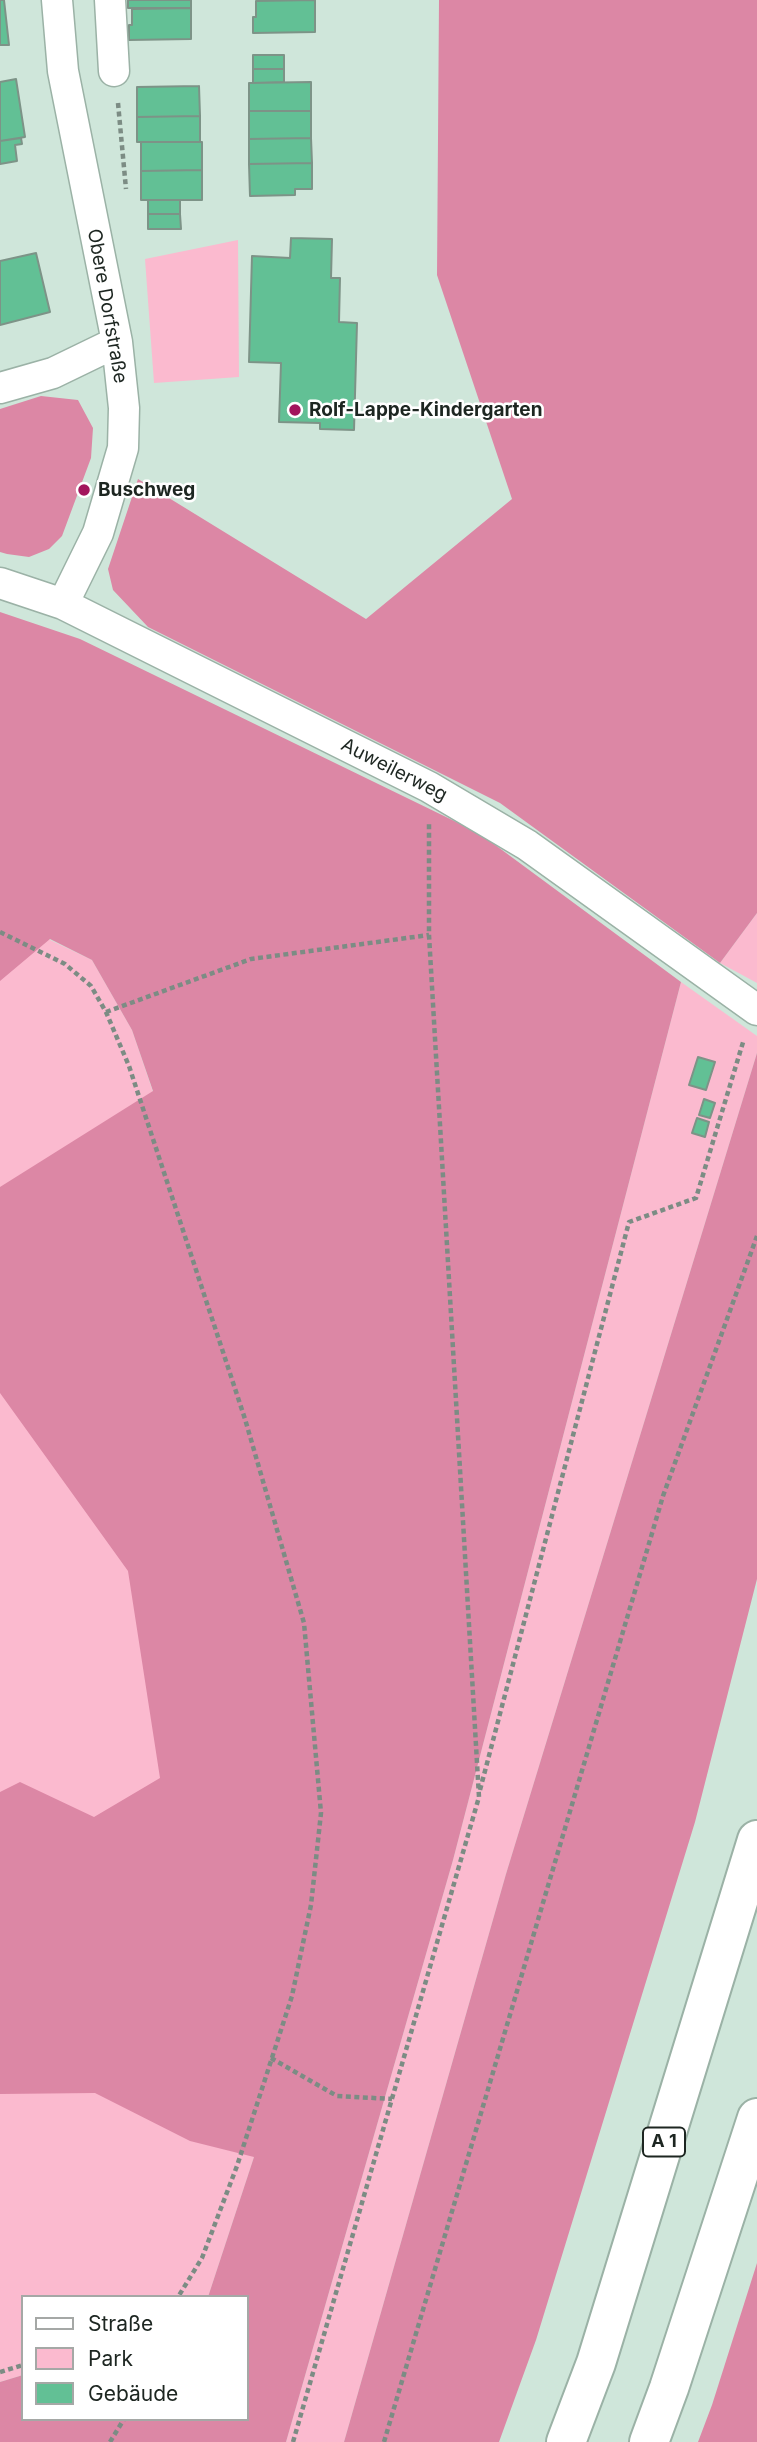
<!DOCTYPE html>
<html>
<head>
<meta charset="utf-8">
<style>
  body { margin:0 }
  #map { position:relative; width:757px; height:2442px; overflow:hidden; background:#cfe6da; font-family:Inter,sans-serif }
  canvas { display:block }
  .legend { position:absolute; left:21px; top:2295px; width:228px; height:126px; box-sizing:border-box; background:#fff; border:2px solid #a5a8a6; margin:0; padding:9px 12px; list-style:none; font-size:21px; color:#1d2621 }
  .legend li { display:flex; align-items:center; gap:14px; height:35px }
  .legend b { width:35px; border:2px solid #a5a8a6 }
</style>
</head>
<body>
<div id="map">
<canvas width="757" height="2442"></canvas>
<ul class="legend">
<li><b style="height:9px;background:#fff"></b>Straße</li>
<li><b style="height:19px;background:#fbbacf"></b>Park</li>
<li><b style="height:19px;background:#62c095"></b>Gebäude</li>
</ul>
</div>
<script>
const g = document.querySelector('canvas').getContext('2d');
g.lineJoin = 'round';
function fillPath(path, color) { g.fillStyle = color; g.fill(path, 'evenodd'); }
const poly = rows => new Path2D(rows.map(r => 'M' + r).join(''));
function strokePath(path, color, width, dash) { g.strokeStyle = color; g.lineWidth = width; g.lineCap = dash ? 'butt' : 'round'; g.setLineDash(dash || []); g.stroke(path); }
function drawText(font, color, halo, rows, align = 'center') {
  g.font = font + ' Inter,sans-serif'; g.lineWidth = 5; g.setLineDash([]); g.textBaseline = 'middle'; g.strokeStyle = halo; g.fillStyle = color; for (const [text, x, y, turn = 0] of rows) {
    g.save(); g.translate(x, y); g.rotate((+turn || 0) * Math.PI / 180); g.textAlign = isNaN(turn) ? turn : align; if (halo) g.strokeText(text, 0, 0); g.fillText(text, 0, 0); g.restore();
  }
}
fillPath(poly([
  [238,240,239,377,154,383,145,259],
  [757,913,757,983,720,963],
  [0,916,92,960,132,1030,153,1092,254,2157,208,2297,23,2297,23,2375,0,2382],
  [681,982,757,1036,757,1053,506,1874,344,2442,286,2442,453,1860]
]), '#fbbacf');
fillPath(poly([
  [439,0,757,0,757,913,720,963,500,803,148,627,113,590,108,569,138,479,366,619,512,499,437,275],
  [41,396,78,400,93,428,91,458,62,536,49,549,29,557,7,554,0,552,0,409],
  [0,612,80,639,479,833,681,982,453,1860,286,2442,0,2442,0,2382,23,2375,23,2419,247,2419,247,2297,208,2297,254,2157,190,2141,95,2093,0,2094,0,1792,20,1782,94,1817,160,1778,128,1571,0,1393,0,1187,153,1091,132,1030,92,960,50,939,0,981],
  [757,1053,757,1579,695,1822,536,2340,499,2442,344,2442,506,1874],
  [757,2263,757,2442,698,2442,712,2405]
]), '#dc87a5');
const building = poly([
  [0,0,4,0,9,45,0,45,0,0],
  [128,0,191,0,191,8,128,8,128,0],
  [315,0,315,32,253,33,253,17,256,17,256,1,315,0],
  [191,8,191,39,129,40,129,25,132,25,132,9,191,8],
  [253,55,284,55,284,69,253,69,253,55],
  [253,69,284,69,284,82,253,83,253,69],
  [16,79,25,137,0,141,0,82,16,79],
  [311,82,311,111,249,111,249,83,311,82],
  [199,86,200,116,137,117,137,87,199,86],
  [249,111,311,111,311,138,249,139,249,111],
  [200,116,200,142,137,142,137,117,200,116],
  [21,138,22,144,15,145,17,161,0,164,0,141,21,138],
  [311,138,312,163,249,164,249,139,311,138],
  [141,142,202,142,202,170,141,171,141,142],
  [312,163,312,189,295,189,295,195,250,196,249,164,312,163],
  [202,170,202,200,141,200,141,171,202,170],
  [148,200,180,200,180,214,148,214,148,200],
  [148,214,180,214,181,229,148,229,148,214],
  [291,238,332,239,331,278,340,278,339,322,357,323,354,430,320,429,320,423,279,422,281,363,249,362,252,256,290,258,291,238],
  [36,253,50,312,0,325,0,261,36,253],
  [698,1057,715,1062,706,1090,689,1085,698,1057],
  [704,1099,715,1103,710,1118,699,1115,704,1099],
  [697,1118,709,1122,705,1137,692,1133,697,1118]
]);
fillPath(building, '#62c095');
strokePath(building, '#7d9387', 2);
const minor = poly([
  [57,0,63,71,117,342,124,408,123,448,98,533,63,604],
  [110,0,114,71],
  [0,388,53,373,117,342],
  [0,583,63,604,429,787,527,845,757,1010]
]);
const motorway = poly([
  [566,2442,596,2363,757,1840],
  [649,2442,669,2388,757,2118]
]);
strokePath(minor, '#9bb2a6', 33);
strokePath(motorway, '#9bb2a6', 42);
strokePath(poly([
  [118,103,126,189],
  [0,932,65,964,91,986,106,1012,129,1066,245,1419,304,1623,321,1813,311,1905,292,1996,237,2166,202,2258,178,2297],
  [106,1012,251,959,429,935],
  [480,1790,629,1222,696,1198,744,1039],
  [271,2058,337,2096,392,2099],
  [0,2372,23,2365],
  [110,2442,124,2419],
  [293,2442,479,1797,429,935,429,822],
  [384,2442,663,1496,757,1236]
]), '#7c8c84', 4.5, [5, 3.5]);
strokePath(minor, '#fff', 30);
strokePath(motorway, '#fff', 38);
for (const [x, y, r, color] of [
  [295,410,7,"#a2155c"],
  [84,490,7,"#a2155c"]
]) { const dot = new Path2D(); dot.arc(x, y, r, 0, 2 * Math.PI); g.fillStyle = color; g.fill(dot); strokePath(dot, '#fff', 2.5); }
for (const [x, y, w] of [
  [664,2142,42]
]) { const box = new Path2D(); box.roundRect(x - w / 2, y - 14.5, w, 29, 5); g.fillStyle = '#fff'; g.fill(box); strokePath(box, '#1d2621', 2); }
drawText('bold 18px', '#1d2621', null, [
  ["A 1",664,2142]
]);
drawText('19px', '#1d2621', '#fff', [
  ["Obere Dorfstraße",107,306,80],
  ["Auweilerweg",394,770,27]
]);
drawText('bold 19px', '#1d2621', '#fff', [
  ["Rolf-Lappe-Kindergarten",309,410],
  ["Buschweg",98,490]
], 'left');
</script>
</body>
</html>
